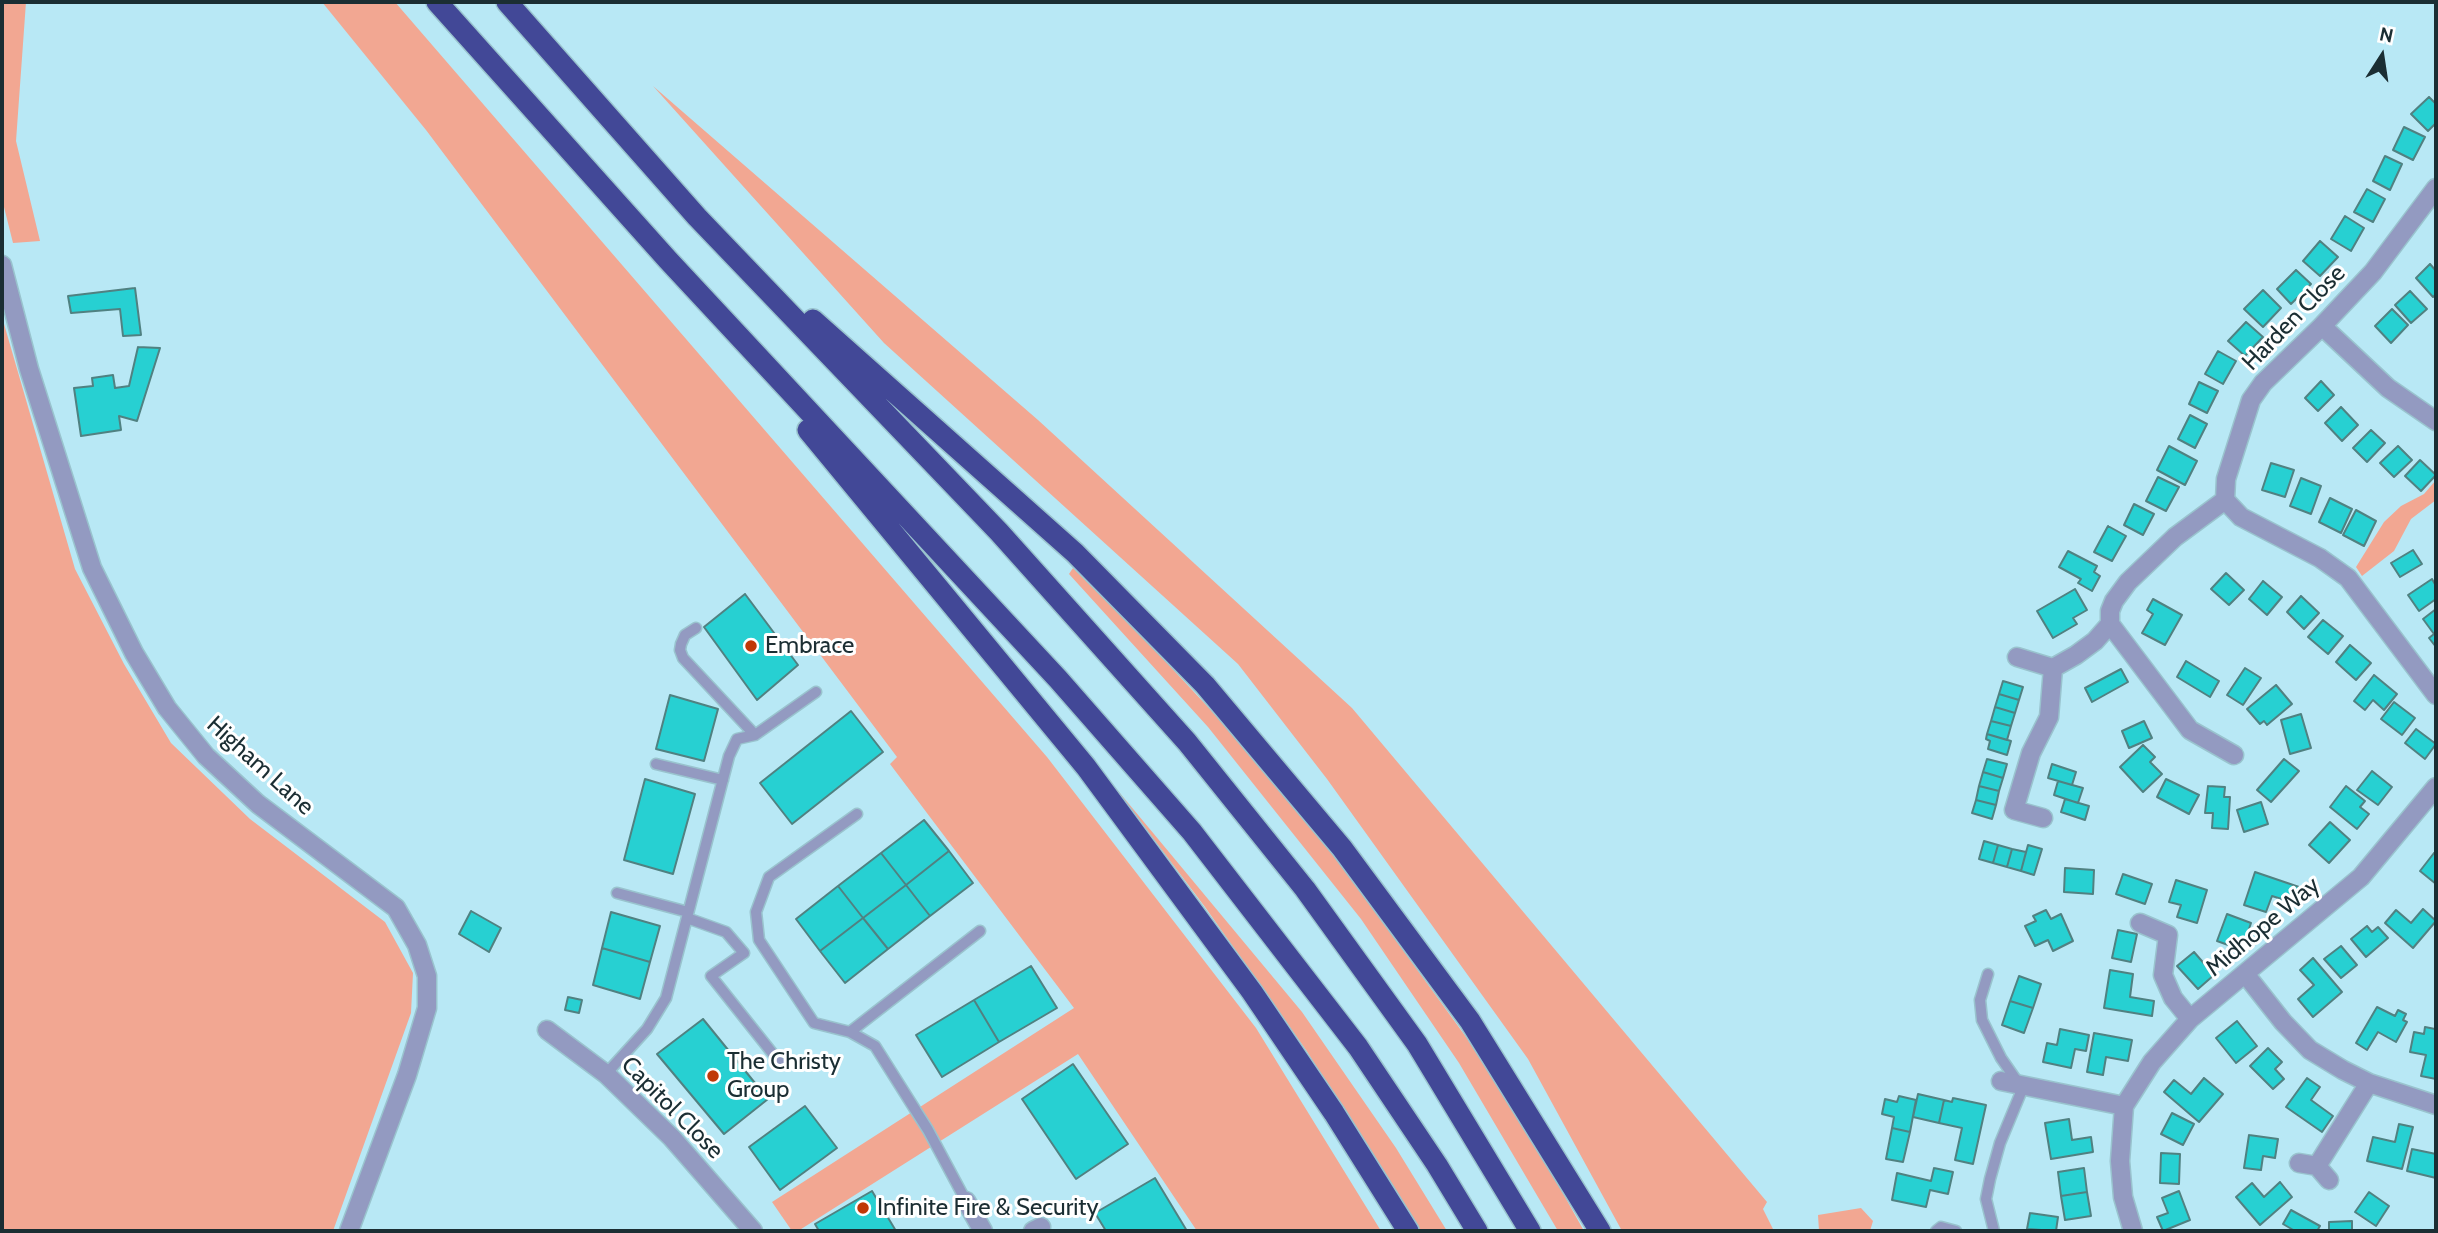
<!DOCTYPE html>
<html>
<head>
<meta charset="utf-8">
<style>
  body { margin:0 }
  #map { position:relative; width:2438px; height:1233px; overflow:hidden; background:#b8e8f5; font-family:Cabin,sans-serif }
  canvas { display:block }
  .frame { position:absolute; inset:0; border:4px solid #1b2e33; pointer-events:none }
  .north { position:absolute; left:2347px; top:21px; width:70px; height:70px; -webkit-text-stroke:5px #fff; paint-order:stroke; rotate:12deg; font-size:19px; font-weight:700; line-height:28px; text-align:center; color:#1b2e33 }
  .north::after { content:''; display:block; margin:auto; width:24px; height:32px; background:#1b2e33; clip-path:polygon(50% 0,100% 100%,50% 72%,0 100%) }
</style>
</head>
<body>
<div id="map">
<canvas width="2438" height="1233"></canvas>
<div class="frame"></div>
<div class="north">N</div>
</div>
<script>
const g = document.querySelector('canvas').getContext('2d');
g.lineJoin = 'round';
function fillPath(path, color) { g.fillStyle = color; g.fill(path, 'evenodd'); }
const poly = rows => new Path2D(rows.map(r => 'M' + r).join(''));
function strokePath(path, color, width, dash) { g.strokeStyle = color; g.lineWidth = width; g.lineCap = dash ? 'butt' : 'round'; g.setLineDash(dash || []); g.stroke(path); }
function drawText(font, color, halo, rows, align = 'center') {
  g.font = font + ' Cabin,sans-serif'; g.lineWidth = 6; g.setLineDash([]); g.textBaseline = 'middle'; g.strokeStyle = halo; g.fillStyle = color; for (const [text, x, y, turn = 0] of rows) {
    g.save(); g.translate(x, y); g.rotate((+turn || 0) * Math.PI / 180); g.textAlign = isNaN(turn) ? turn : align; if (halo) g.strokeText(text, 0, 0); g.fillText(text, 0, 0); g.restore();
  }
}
fillPath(poly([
  [2,2,26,2,16,141,40,241,13,243,2,199],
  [322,2,395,2,1047,757,1256,1028,1381,1231,1197,1231,1078,1054,798,1231,792,1231,772,1202,1074,1008,890,764,897,757,426,130],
  [653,86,1038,420,1352,708,1767,1202,1763,1209,1774,1231,1622,1231,1528,1059,1327,779,1238,664,884,343],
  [2,317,75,569,124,664,171,743,250,819,385,922,413,973,411,1013,333,1231,2,1231],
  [2436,480,2436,500,2411,519,2394,551,2362,576,2356,567,2384,522,2401,506,2424,494],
  [1073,568,1151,646,1236,737,1331,851,1466,1037,1536,1145,1584,1231,1558,1231,1459,1063,1361,919,1208,727,1069,574],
  [1109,780,1302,1012,1396,1148,1447,1231,1420,1231,1306,1050,1205,907],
  [1861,1208,1873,1221,1870,1231,1819,1231,1818,1215]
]), '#f2a792');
const building = poly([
  [2429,97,2436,104,2436,123,2428,131,2411,114,2429,97],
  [2404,127,2425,137,2413,160,2393,150,2404,127],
  [2385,156,2402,164,2390,190,2373,181,2385,156],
  [2367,189,2385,199,2373,222,2354,212,2367,189],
  [2345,216,2364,228,2351,251,2331,239,2345,216],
  [2320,241,2338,257,2320,276,2303,261,2320,241],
  [2430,264,2436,271,2436,294,2433,297,2416,278,2430,264],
  [2296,270,2311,284,2291,304,2277,289,2296,270],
  [135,288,141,335,123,336,120,309,71,313,68,296,135,288],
  [2263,290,2281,308,2263,327,2244,309,2263,290],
  [2410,291,2427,309,2411,323,2395,305,2410,291],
  [2392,309,2408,325,2391,343,2375,326,2392,309],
  [2246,322,2263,337,2245,356,2228,341,2246,322],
  [138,347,160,348,137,421,119,416,121,430,81,436,74,388,93,386,92,378,113,375,115,388,129,386,138,347],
  [2218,351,2236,361,2223,384,2205,374,2218,351],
  [2321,381,2334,395,2318,411,2305,398,2321,381],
  [2199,382,2218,391,2207,413,2189,404,2199,382],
  [2341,407,2358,425,2342,441,2325,423,2341,407],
  [2190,415,2207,424,2195,448,2178,439,2190,415],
  [2371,430,2385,443,2367,462,2353,448,2371,430],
  [2169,446,2197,461,2185,485,2157,470,2169,446],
  [2398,446,2412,460,2394,477,2380,463,2398,446],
  [2420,460,2436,475,2421,491,2405,476,2420,460],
  [2271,463,2294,470,2285,497,2262,490,2271,463],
  [2158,477,2179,487,2166,511,2146,501,2158,477],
  [2301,478,2321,486,2311,514,2290,506,2301,478],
  [2330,498,2352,509,2341,533,2319,522,2330,498],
  [2134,504,2154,514,2143,535,2124,525,2134,504],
  [2356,510,2376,521,2364,546,2343,535,2356,510],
  [2108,526,2126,536,2112,561,2094,552,2108,526],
  [2413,550,2422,564,2400,577,2391,563,2413,550],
  [2068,551,2097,566,2094,572,2100,576,2092,591,2078,583,2081,579,2059,567,2068,551],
  [2226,573,2244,590,2229,605,2211,589,2226,573],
  [2432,579,2436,586,2436,599,2419,611,2408,595,2432,579],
  [2263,581,2282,597,2267,615,2249,599,2263,581],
  [2075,589,2087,610,2073,618,2077,624,2053,638,2037,611,2075,589],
  [745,594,798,665,757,700,704,627,745,594],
  [2301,596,2319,613,2304,629,2287,612,2301,596],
  [2153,599,2182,615,2165,645,2142,633,2153,614,2147,610,2153,599],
  [2436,609,2436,647,2429,638,2434,634,2423,619,2436,609],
  [2323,620,2343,636,2328,654,2308,637,2323,620],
  [2350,645,2371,663,2356,680,2336,662,2350,645],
  [2186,661,2219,681,2210,697,2177,677,2186,661],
  [2245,668,2261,678,2243,705,2227,695,2245,668],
  [2121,669,2128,682,2092,702,2085,688,2121,669],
  [2374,675,2397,694,2384,710,2373,700,2365,710,2354,701,2374,675],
  [2003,681,2023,687,2019,700,1999,694,2003,681],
  [2276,685,2292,704,2267,725,2264,721,2260,724,2247,709,2276,685],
  [1999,694,2019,700,2015,713,1995,707,1999,694],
  [670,695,718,709,704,761,656,749,670,695],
  [2394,702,2415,718,2402,735,2381,719,2394,702],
  [1995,707,2015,713,2011,726,1991,721,1995,707],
  [851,711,883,752,792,824,760,783,851,711],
  [2301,714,2311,748,2290,754,2281,720,2301,714],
  [1991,721,2011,726,2007,740,1987,734,1991,721],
  [2144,721,2152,738,2129,748,2122,731,2144,721],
  [2416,729,2436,744,2425,759,2405,743,2416,729],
  [1987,734,2011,741,2007,755,1988,749,1990,741,1986,739,1987,734],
  [2143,745,2155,757,2150,762,2162,774,2143,792,2120,767,2143,745],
  [1987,759,2007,764,2003,778,1983,772,1987,759],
  [2284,759,2299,771,2271,802,2257,790,2284,759],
  [2052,764,2076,772,2072,785,2048,778,2052,764],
  [2372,771,2392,787,2378,805,2357,790,2372,771],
  [1983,772,2003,778,1999,791,1979,786,1983,772],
  [645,779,695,794,673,874,624,860,645,779],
  [2166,779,2199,795,2189,814,2157,797,2166,779],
  [2058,781,2083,788,2078,803,2054,795,2058,781],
  [1979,786,1999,791,1996,805,1976,800,1979,786],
  [2208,786,2225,787,2224,797,2230,797,2228,829,2212,828,2213,813,2205,813,2208,786],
  [2346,786,2365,801,2360,807,2369,814,2357,829,2330,807,2346,786],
  [2065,799,2089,806,2085,820,2061,812,2065,799],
  [1976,800,1996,805,1992,819,1972,813,1976,800],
  [2261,802,2268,824,2244,832,2237,810,2261,802],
  [924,820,949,851,906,885,881,853,924,820],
  [2330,822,2350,840,2329,863,2309,845,2330,822],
  [1984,841,1998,845,1993,863,1979,859,1984,841],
  [1998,845,2012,849,2007,867,1993,863,1998,845],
  [2028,845,2042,849,2034,875,2021,871,2028,845],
  [2012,849,2026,852,2021,871,2007,867,2012,849],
  [949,851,973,883,930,916,906,885,949,851],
  [881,853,906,885,863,918,838,886,881,853],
  [2434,853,2436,855,2436,884,2420,871,2434,853],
  [2065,868,2094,870,2093,894,2064,892,2065,868],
  [2255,872,2302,888,2297,904,2272,896,2266,912,2244,905,2255,872],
  [2123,874,2152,884,2145,904,2116,894,2123,874],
  [2176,880,2207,890,2197,923,2177,917,2181,905,2169,902,2176,880],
  [906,885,930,916,888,949,863,918,906,885],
  [838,886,863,918,820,951,796,919,838,886],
  [2423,909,2436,921,2413,948,2385,923,2396,910,2411,923,2423,909],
  [2046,910,2051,919,2061,914,2073,941,2053,951,2048,940,2035,946,2025,926,2036,921,2033,916,2046,910],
  [471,911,501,928,489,952,459,934,471,911],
  [611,912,660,926,650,962,602,948,611,912],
  [2227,914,2251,923,2242,950,2217,941,2227,914],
  [863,918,888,949,845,983,820,951,863,918],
  [2367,926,2372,932,2378,927,2388,938,2366,957,2351,939,2367,926],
  [2118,930,2137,934,2131,962,2112,958,2118,930],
  [2341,946,2357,965,2341,978,2324,959,2341,946],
  [602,948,650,962,640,999,593,985,602,948],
  [2194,952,2214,975,2198,989,2177,966,2194,952],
  [2313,958,2342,992,2313,1017,2298,999,2314,985,2300,970,2313,958],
  [1031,966,1057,1008,999,1042,974,1000,1031,966],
  [2110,970,2133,974,2130,997,2154,1001,2152,1016,2104,1008,2110,970],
  [2019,976,2041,984,2033,1008,2010,1001,2019,976],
  [568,997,582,1000,579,1013,565,1010,568,997],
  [974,1000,999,1042,942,1077,916,1035,974,1000],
  [2010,1001,2033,1008,2024,1033,2002,1025,2010,1001],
  [2377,1007,2395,1016,2398,1010,2406,1014,2403,1020,2407,1022,2396,1042,2378,1032,2367,1050,2356,1043,2377,1007],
  [703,1019,768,1099,724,1134,657,1054,703,1019],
  [2237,1021,2257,1046,2236,1063,2216,1038,2237,1021],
  [2425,1027,2435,1029,2436,1079,2421,1076,2426,1055,2410,1052,2414,1032,2424,1034,2425,1027],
  [2060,1029,2089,1035,2086,1051,2075,1049,2071,1068,2043,1062,2047,1043,2057,1045,2060,1029],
  [2094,1033,2132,1040,2128,1061,2106,1057,2103,1075,2087,1072,2094,1033],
  [2268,1048,2282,1062,2275,1069,2284,1079,2273,1089,2250,1066,2268,1048],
  [1073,1064,1128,1144,1076,1179,1022,1099,1073,1064],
  [2204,1078,2223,1094,2199,1122,2164,1092,2174,1080,2191,1094,2204,1078],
  [2307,1078,2320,1087,2311,1100,2333,1116,2322,1132,2286,1107,2307,1078],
  [1918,1094,1944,1100,1939,1123,1913,1117,1918,1094],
  [1899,1096,1916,1100,1910,1132,1892,1128,1894,1117,1882,1114,1885,1099,1897,1102,1899,1096],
  [1953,1098,1986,1105,1973,1164,1955,1160,1962,1128,1939,1123,1944,1100,1952,1102,1953,1098],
  [805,1106,837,1148,780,1190,749,1147,805,1106],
  [2172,1113,2194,1124,2183,1145,2161,1134,2172,1113],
  [2069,1119,2072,1140,2091,1137,2093,1152,2051,1159,2045,1123,2069,1119],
  [2399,1124,2413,1127,2402,1169,2367,1161,2373,1137,2395,1142,2399,1124],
  [1892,1128,1910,1132,1903,1162,1886,1159,1892,1128],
  [2249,1135,2278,1139,2275,1158,2263,1156,2261,1170,2244,1168,2249,1135],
  [2412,1149,2436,1154,2436,1178,2407,1171,2412,1149],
  [2161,1153,2180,1154,2179,1184,2160,1183,2161,1153],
  [1934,1168,1953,1172,1948,1194,1930,1190,1926,1207,1892,1200,1897,1173,1931,1181,1934,1168],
  [2084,1168,2087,1192,2061,1196,2058,1172,2084,1168],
  [1155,1178,1187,1231,1106,1231,1095,1213,1155,1178],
  [2280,1182,2292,1197,2260,1225,2236,1197,2252,1183,2264,1197,2280,1182],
  [872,1191,896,1231,819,1231,815,1224,872,1191],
  [2179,1191,2190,1220,2163,1231,2157,1217,2168,1213,2162,1198,2179,1191],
  [2087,1192,2091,1216,2065,1220,2061,1196,2087,1192],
  [2369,1192,2389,1206,2376,1226,2355,1212,2369,1192],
  [2291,1210,2320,1226,2317,1231,2295,1231,2283,1224,2291,1210],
  [2030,1213,2058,1217,2056,1231,2027,1229,2030,1213],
  [2352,1221,2352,1231,2329,1231,2329,1222,2352,1221]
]);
fillPath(building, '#27d0d2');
strokePath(building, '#508181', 2);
const service = poly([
  [696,628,685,635,681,644,680,650,683,658,755,735],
  [656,764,723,780],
  [857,814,769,877,756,912,759,940,814,1023,850,1032,875,1046,928,1130,966,1201],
  [617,893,688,912],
  [687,918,726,932,744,953,711,976,781,1064],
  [1988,974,1980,1000,1982,1020,2001,1058,2019,1084],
  [850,1032,980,931],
  [606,1074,647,1029,666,998,729,756,737,739,755,735,816,692],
  [1936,1231,1941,1227,1956,1231],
  [1994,1231,1986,1199,1990,1179,2000,1143,2024,1085]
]);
const minor = poly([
  [2322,326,2388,388,2436,421],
  [2225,500,2226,479,2251,400,2263,383,2322,326,2373,272,2436,188],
  [2225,500,2175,537,2128,582,2114,601,2110,611,2110,624,2190,730,2234,755],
  [2225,500,2241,517,2320,558,2348,578,2436,695],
  [2017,657,2053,668],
  [2043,818,2014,810,2031,753,2049,717,2053,668,2076,655,2095,641,2110,624],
  [2140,923,2168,935,2163,975,2173,998,2190,1019],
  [2246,975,2283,1022,2310,1050,2343,1070,2369,1083,2436,1105],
  [547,1030,606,1074,672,1138,753,1231],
  [2001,1081,2124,1106],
  [2299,1163,2317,1166,2329,1180],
  [2317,1166,2369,1083],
  [966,1201,983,1231],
  [1033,1231,1041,1227],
  [2133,1231,2123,1197,2120,1161,2124,1106,2152,1062,2190,1019,2361,877,2436,787]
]);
const tertiary = poly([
  [2,265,29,369,92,568,134,653,167,708,206,756,258,804,396,908,417,945,427,976,427,1008,407,1075,349,1231]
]);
const motorway = poly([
  [437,2,668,260,1058,679,1192,832,1358,1047,1437,1165,1477,1231],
  [507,2,697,217,999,532,1187,742,1305,889,1417,1044,1530,1231],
  [813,320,1075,553,1205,685,1342,848,1470,1021,1600,1231],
  [808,430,1086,767,1252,992,1334,1113,1408,1231]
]);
strokePath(service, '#99c3ce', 13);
strokePath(minor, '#99c3ce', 21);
strokePath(tertiary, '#99c3ce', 21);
strokePath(motorway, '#99c3ce', 24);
strokePath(service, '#939ac1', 10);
strokePath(minor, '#939ac1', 18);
strokePath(tertiary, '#939ac1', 18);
strokePath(motorway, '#424897', 21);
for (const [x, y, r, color] of [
  [751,646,7,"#c03807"],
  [713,1076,7,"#c03807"],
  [863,1208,7,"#c03807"]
]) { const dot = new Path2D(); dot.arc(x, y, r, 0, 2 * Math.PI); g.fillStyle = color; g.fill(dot); strokePath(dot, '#fff', 2.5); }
drawText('24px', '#1b2e33', '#fff', [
  ["Harden Close",2294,318,-46],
  ["Higham Lane",260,766,42],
  ["Midhope Way",2263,927,-40],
  ["Capitol Close",672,1108,45]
]);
drawText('24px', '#1b2e33', '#fff', [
  ["Embrace",765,646],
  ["The Christy",727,1062],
  ["Group",727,1090],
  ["Infinite Fire & Security",877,1208]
], 'left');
</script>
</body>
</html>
